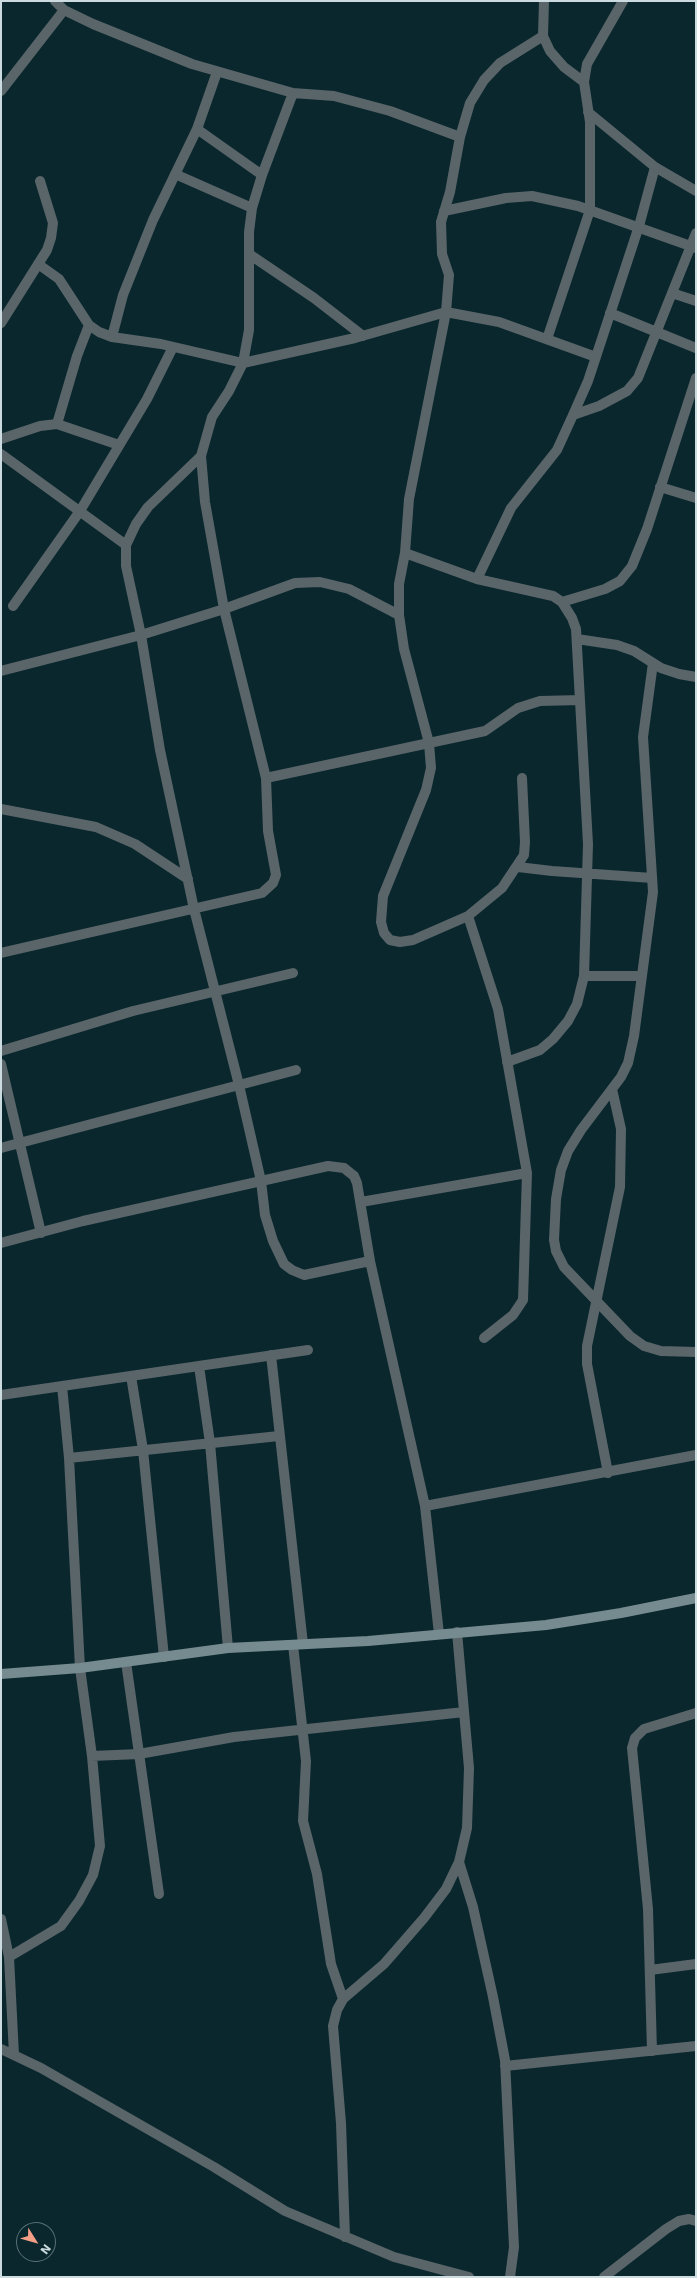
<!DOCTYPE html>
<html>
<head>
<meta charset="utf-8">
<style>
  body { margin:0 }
  #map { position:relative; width:697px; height:2278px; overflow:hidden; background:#0a272e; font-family:"DejaVu Sans",sans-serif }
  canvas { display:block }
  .frame { position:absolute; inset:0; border:2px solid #cbdbdf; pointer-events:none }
  .north { position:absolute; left:16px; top:2222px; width:40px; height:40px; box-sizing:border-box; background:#0a272e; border:1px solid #576f75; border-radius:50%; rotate:127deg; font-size:11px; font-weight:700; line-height:16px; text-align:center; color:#cbdbdf }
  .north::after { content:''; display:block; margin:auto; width:14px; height:18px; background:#f49e87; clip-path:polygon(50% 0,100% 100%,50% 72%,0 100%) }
</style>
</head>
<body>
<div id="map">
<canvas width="697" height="2278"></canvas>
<div class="frame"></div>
<div class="north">N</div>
</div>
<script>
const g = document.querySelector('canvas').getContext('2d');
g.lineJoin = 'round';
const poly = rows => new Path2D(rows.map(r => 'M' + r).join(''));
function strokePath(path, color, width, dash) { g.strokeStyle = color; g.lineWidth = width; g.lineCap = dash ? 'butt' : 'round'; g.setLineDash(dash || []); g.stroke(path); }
strokePath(poly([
  [55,1,64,10,93,24,192,64,293,93,334,96,390,111,460,137],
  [544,1,543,36,550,51,564,67,584,82],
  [1,91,64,10],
  [588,112,655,167,696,191],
  [197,129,262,175],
  [175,174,252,208],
  [444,211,506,198,532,196,578,206,696,248],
  [249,254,314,298,363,336],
  [38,264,59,279,89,325,99,332,112,337,161,344,243,363,355,338,446,312,499,322,596,357],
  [672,293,696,301],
  [610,313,696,348],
  [1,323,47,250,51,238,53,223,40,181],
  [112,337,123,295,153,220,197,129,217,72],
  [547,339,590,210,590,122,584,82,587,64,623,1],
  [573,415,599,406,627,391,638,378,696,233],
  [57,424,77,356,89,325],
  [1,439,40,426,57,424,119,445],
  [1,454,126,545],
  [201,456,148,507,136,524,126,545,126,566,141,635,160,750,194,909,239,1085,261,1181,265,1215,273,1241,284,1264,292,1270,304,1275,370,1261],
  [660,487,696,498],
  [405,553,477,579,553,596,562,602,572,618,576,629,588,844,584,976,577,1004,568,1021,553,1039,540,1050,507,1062],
  [477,579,511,508,557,450,573,415,588,381,639,226,655,167],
  [562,602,605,589,620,581,632,566,647,529,696,378],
  [13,606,80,511,147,399,173,347],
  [577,639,617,645,634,651,661,668,679,674,696,677],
  [653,663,643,737,653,892,634,1036,628,1063,621,1077,581,1130,568,1151,561,1170,556,1199,554,1240,556,1251,564,1267,630,1336,644,1346,661,1351,696,1352],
  [1,671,141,635,224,609,295,583,320,582,349,589,399,615],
  [266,778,485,731,518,708,540,701,580,700],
  [522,778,525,842,524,855,502,888,468,916,413,940,400,942,390,940,384,933,381,922,383,896,426,790,431,768,429,743,404,649,399,615,399,584,405,553,409,499,446,312,449,275,442,254,441,222,450,192,460,137,470,103,484,80,500,63,543,36],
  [1,809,96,827,135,844,188,879],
  [518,867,552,871,652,878],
  [468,916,498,1009,527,1173,523,1300,513,1315,484,1338],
  [1,953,262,893,273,883,276,875,268,831,266,778,224,609,205,502,201,456,212,417,229,391,243,363,249,330,249,232,252,208,262,175,293,93],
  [584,976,642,976],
  [1,1051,133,1011,293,973],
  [1,1064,41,1233],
  [1,1148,296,1070],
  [361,1202,527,1173],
  [1,1243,83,1221,328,1166,344,1168,354,1176,357,1183,370,1261,425,1506,439,1634],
  [271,1355,303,1644],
  [199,1366,210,1443,228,1648],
  [131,1376,143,1450,164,1657],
  [1,1395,308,1350],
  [69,1458,279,1436],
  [608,1473,587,1364,587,1346,620,1187,621,1129,612,1089],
  [425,1506,696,1455],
  [293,1645,306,1761,303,1821,317,1874,331,1964,343,1999],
  [126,1662,159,1894],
  [92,1756,139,1754,234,1737,464,1712],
  [459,1862,473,1907,493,1997,505,2060,514,2247,510,2277],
  [1,1919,9,1957,14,2055],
  [9,1957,61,1926,79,1901,93,1875,100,1846,92,1756,80,1668,69,1458,62,1386],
  [650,1970,696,1964],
  [1,2049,41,2068,214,2167,285,2211,394,2257,469,2277],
  [652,2051,648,1909,632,1748,635,1738,644,1729,696,1713],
  [505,2066,696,2046],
  [345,2237,341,2123,333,2026,337,2010,343,1999,384,1964,424,1918,446,1889,459,1862,467,1828,469,1768,457,1632],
  [604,2277,666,2229,679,2221,689,2219,696,2221]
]), '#596568', 10);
strokePath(poly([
  [1,1674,80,1668,228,1648,368,1641,546,1625,621,1613,696,1598]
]), '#768b90', 10);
</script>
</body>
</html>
